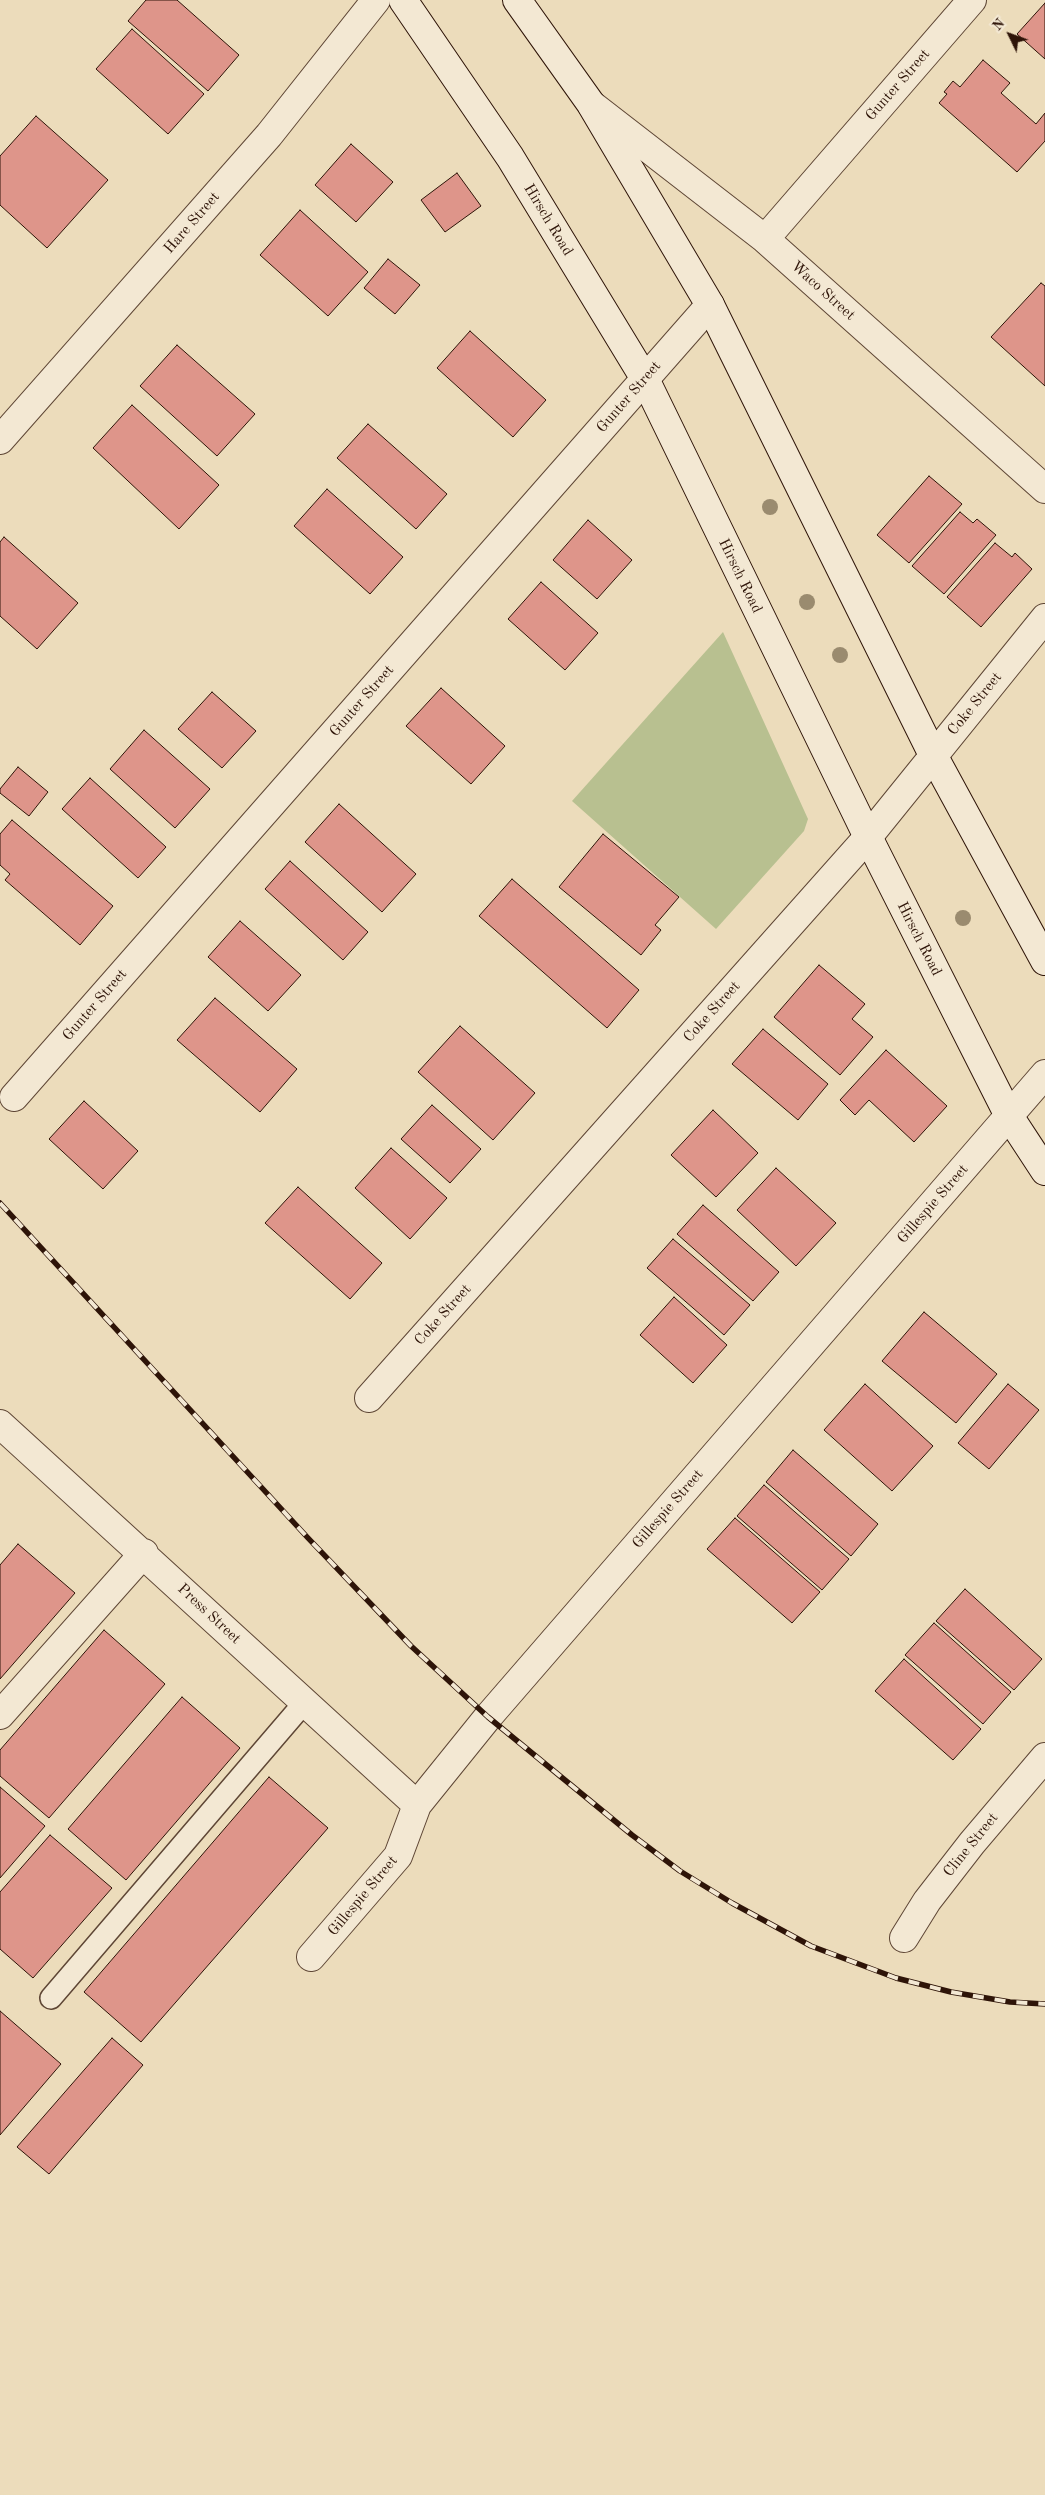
<!DOCTYPE html>
<html>
<head>
<meta charset="utf-8">
<style>
  body { margin:0 }
  #map { position:relative; width:1045px; height:2495px; overflow:hidden; background:#ecdcbb; font-family:"Old Standard TT",serif }
  canvas { display:block }
  .north { position:absolute; left:985px; top:10px; width:50px; height:50px; -webkit-text-stroke:4px #f3e8d3; paint-order:stroke; rotate:312deg; font-size:14px; font-weight:700; line-height:20px; text-align:center; color:#2e1408 }
  .north::after { content:''; display:block; margin:auto; width:18px; height:22px; background:#2e1408; clip-path:polygon(50% 0,100% 100%,50% 72%,0 100%) }
</style>
</head>
<body>
<div id="map">
<canvas width="1045" height="2495"></canvas>
<div class="north">N</div>
</div>
<script>
const g = document.querySelector('canvas').getContext('2d');
g.lineJoin = 'round';
function fillPath(path, color) { g.fillStyle = color; g.fill(path, 'evenodd'); }
const poly = rows => new Path2D(rows.map(r => 'M' + r).join(''));
function strokePath(path, color, width, dash) { g.strokeStyle = color; g.lineWidth = width; g.lineCap = dash ? 'butt' : 'round'; g.setLineDash(dash || []); g.stroke(path); }
function drawText(font, color, halo, rows, align = 'center') {
  g.font = font + ' "Old Standard TT",serif'; g.lineWidth = 4.5; g.setLineDash([]); g.textBaseline = 'middle'; g.strokeStyle = halo; g.fillStyle = color; for (const [text, x, y, turn = 0] of rows) {
    g.save(); g.translate(x, y); g.rotate((+turn || 0) * Math.PI / 180); g.textAlign = isNaN(turn) ? turn : align; if (halo) g.strokeText(text, 0, 0); g.fillText(text, 0, 0); g.restore();
  }
}
fillPath(poly([
  [723,632,808,819,804,831,716,929,572,801]
]), '#b8c090');
const building = poly([
  [146,0,177,0,239,55,208,91,128,21,146,0],
  [1045,3,1045,59,1017,34,1045,3],
  [132,29,204,94,168,134,96,69,132,29],
  [983,60,1010,83,1001,93,1036,124,1045,113,1045,141,1017,172,939,103,947,94,944,92,953,81,960,87,983,60],
  [36,116,108,180,47,248,0,205,0,156,36,116],
  [351,144,393,182,356,222,315,185,351,144],
  [457,173,481,206,445,232,421,200,457,173],
  [300,210,368,272,328,316,260,255,300,210],
  [388,259,420,285,395,314,364,288,388,259],
  [1041,283,1045,286,1045,386,991,337,1041,283],
  [470,331,546,400,513,437,437,368,470,331],
  [177,345,255,414,217,456,140,386,177,345],
  [132,405,219,485,179,529,93,448,132,405],
  [368,424,447,494,416,529,337,458,368,424],
  [929,476,962,504,909,563,877,535,929,476],
  [327,489,403,557,370,594,294,526,327,489],
  [960,512,973,523,977,519,996,535,944,594,912,566,960,512],
  [588,520,632,560,597,599,553,560,588,520],
  [4,537,78,603,37,649,0,616,0,542,4,537],
  [995,543,1012,557,1015,553,1032,569,981,627,947,597,995,543],
  [541,582,598,633,565,670,508,619,541,582],
  [441,688,505,746,471,784,406,726,441,688],
  [212,692,256,731,222,768,178,729,212,692],
  [144,730,210,789,175,828,110,769,144,730],
  [18,767,48,792,29,816,0,793,0,789,18,767],
  [90,778,166,847,138,878,62,809,90,778],
  [339,804,416,874,382,912,305,842,339,804],
  [12,820,113,906,80,945,5,880,10,874,0,865,0,834,12,820],
  [603,834,679,897,655,925,661,930,641,955,559,887,603,834],
  [290,861,368,932,343,960,265,889,290,861],
  [512,879,639,990,607,1028,479,916,512,879],
  [240,921,301,975,268,1011,208,957,240,921],
  [819,965,865,1004,852,1019,873,1037,840,1075,774,1017,819,965],
  [215,998,297,1069,260,1112,177,1040,215,998],
  [460,1026,535,1093,493,1140,418,1072,460,1026],
  [763,1029,828,1084,798,1120,732,1064,763,1029],
  [886,1050,947,1106,914,1142,869,1100,855,1115,840,1100,886,1050],
  [84,1101,138,1151,103,1189,49,1139,84,1101],
  [432,1105,481,1149,450,1183,401,1139,432,1105],
  [713,1110,758,1153,716,1197,671,1155,713,1110],
  [391,1148,447,1198,410,1239,355,1188,391,1148],
  [776,1168,836,1223,796,1266,737,1210,776,1168],
  [298,1187,382,1263,350,1299,265,1223,298,1187],
  [703,1205,779,1272,753,1301,677,1234,703,1205],
  [673,1239,750,1305,724,1335,647,1268,673,1239],
  [674,1297,727,1345,693,1383,640,1335,674,1297],
  [924,1312,997,1374,956,1423,882,1361,924,1312],
  [865,1384,933,1446,892,1491,824,1430,865,1384],
  [1008,1384,1039,1410,989,1469,958,1443,1008,1384],
  [793,1450,878,1524,851,1556,766,1482,793,1450],
  [764,1485,849,1559,822,1590,737,1516,764,1485],
  [735,1518,820,1592,792,1623,707,1549,735,1518],
  [18,1544,75,1593,0,1679,0,1565,18,1544],
  [965,1589,1042,1659,1014,1690,936,1621,965,1589],
  [934,1623,1011,1692,983,1724,905,1655,934,1623],
  [104,1630,165,1684,49,1818,0,1776,0,1750,104,1630],
  [904,1659,981,1729,953,1760,875,1691,904,1659],
  [182,1697,240,1748,126,1880,68,1829,182,1697],
  [269,1777,328,1828,141,2042,84,1992,269,1777],
  [0,1787,45,1826,0,1878,0,1787],
  [50,1835,112,1888,33,1978,0,1949,0,1892,50,1835],
  [0,2011,61,2064,0,2135,0,2011],
  [112,2038,143,2065,49,2174,17,2147,112,2038]
]);
fillPath(building, '#de958a');
strokePath(building, '#2e1408', 1);
const service = poly([
  [51,1998,304,1703]
]);
const minor = poly([
  [592,105,765,239,1045,489],
  [765,239,972,0],
  [0,440,269,135,376,0],
  [14,1097,710,305],
  [369,1398,868,837,1045,618],
  [0,1424,417,1805],
  [0,1715,144,1553],
  [904,1938,927,1901,972,1843,1045,1757],
  [311,1957,398,1856,417,1805,488,1717,1045,1074]
]);
const secondary = poly([
  [403,0,510,157,645,379,868,837,1009,1116,1045,1171],
  [517,0,591,104,710,305,933,755,1045,961]
]);
strokePath(service, '#5e4635', 24);
strokePath(minor, '#5e4635', 30);
strokePath(secondary, '#2e1408', 30);
strokePath(service, '#f3e8d3', 21);
strokePath(minor, '#f3e8d3', 28);
strokePath(secondary, '#f3e8d3', 28);
const rail = poly([
  [0,1203,308,1538,411,1646,488,1717,632,1835,680,1871,732,1903,811,1946,896,1978,951,1992,1010,2002,1045,2004]
]);
strokePath(rail, '#2e1408', 5.5);
strokePath(rail, '#f3e8d3', 4, [11]);
g.fillStyle = '#9a8b6f';
for (const [x, y] of [
  [770,507],
  [807,602],
  [840,655],
  [963,918]
]) { g.beginPath(); g.arc(x, y, 8, 0, 2 * Math.PI); g.fill(); }
drawText('15px', '#2e1408', '#f3e8d3', [
  ["Gunter Street",898,85,-49],
  ["Hirsch Road",548,220,59],
  ["Hare Street",192,223,-49],
  ["Waco Street",823,291,42],
  ["Gunter Street",629,397,-49],
  ["Hirsch Road",740,576,64],
  ["Gunter Street",362,701,-49],
  ["Coke Street",975,704,-51],
  ["Hirsch Road",919,939,63],
  ["Gunter Street",95,1005,-49],
  ["Coke Street",712,1012,-48],
  ["Gillespie Street",933,1204,-49],
  ["Coke Street",443,1315,-48],
  ["Gillespie Street",668,1509,-49],
  ["Press Street",209,1614,43],
  ["Cline Street",971,1845,-51],
  ["Gillespie Street",363,1896,-50]
]);
</script>
</body>
</html>
